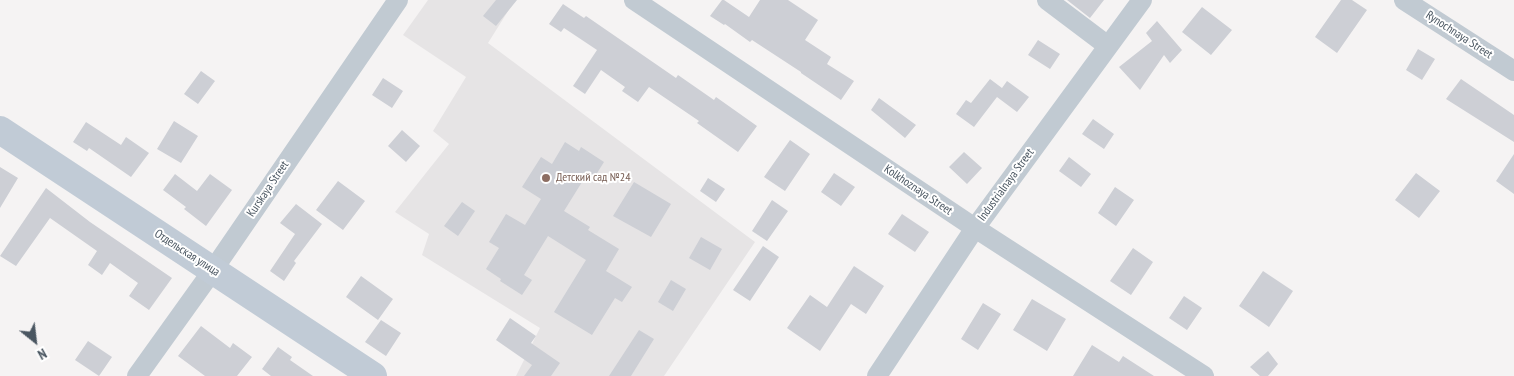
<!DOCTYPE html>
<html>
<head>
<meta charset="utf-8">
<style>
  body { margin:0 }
  #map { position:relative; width:1514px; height:376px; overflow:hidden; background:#f5f3f3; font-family:"PT Sans Narrow",sans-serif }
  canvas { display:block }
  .north { position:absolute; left:10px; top:316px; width:50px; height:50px; -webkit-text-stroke:4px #fff; paint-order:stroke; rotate:151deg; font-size:14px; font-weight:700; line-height:20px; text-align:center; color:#4a5661 }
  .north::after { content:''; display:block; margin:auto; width:18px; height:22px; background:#4a5661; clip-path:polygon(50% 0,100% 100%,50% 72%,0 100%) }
</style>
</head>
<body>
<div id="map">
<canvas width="1514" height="376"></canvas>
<div class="north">N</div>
</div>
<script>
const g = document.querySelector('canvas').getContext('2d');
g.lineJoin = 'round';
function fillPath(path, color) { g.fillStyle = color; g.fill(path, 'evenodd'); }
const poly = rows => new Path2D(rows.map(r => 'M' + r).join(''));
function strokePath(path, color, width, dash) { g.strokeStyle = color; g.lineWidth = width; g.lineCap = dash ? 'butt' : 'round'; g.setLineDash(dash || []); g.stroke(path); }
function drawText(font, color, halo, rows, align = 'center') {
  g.font = font + ' "PT Sans Narrow",sans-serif'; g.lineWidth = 4; g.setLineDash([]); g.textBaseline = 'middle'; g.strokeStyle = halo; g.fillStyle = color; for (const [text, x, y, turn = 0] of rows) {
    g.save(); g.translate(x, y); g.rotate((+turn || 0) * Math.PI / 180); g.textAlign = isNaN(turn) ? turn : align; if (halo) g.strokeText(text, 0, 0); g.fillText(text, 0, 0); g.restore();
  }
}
fillPath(poly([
  [428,0,515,0,488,43,755,242,664,376,516,376,540,328,422,255,429,234,395,212,449,144,433,131,466,77,403,35]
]), '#e6e4e5');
fillPath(poly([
  [496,0,517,0,496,26,483,16],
  [722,0,724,0,749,17,760,0,788,0,818,20,805,40,831,57,827,64,854,81,841,100,801,73,801,72,752,40,750,42,725,24,724,25,710,16],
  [1067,0,1104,0,1090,18],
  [1341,0,1352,0,1367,10,1337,53,1315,37],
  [563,4,584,18,586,16,676,78,678,75,714,100,716,97,757,126,738,152,697,123,699,121,649,87,638,102,622,91,625,87,601,70,585,94,573,86,597,50,564,28,561,32,549,24],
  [1202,7,1232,30,1211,55,1182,32],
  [1157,21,1182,50,1170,63,1164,55,1140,90,1119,67,1152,41,1146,33],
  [1038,40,1060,54,1050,69,1028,55],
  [1418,49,1435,59,1422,80,1406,70],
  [201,71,215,81,198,104,184,94],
  [383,78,403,91,392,108,372,95],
  [990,79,1002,88,1007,81,1029,97,1017,112,997,97,974,127,956,114,966,100,971,103],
  [1461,79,1514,115,1514,142,1446,99],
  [879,98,916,125,905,138,871,110],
  [1093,119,1114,134,1104,149,1082,134],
  [174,121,198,136,181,163,157,149],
  [86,122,121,145,126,137,149,153,131,177,89,148,87,151,73,142],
  [402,130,420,146,406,162,388,146],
  [790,140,810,154,785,191,764,177],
  [565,142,579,151,581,147,604,162,594,178,587,174,564,211,590,227,588,230,619,249,606,271,632,287,622,302,615,298,592,335,554,312,586,260,548,236,524,275,532,280,522,295,500,281,501,279,486,269,499,248,489,242,506,214,525,225,541,199,522,187,541,157,552,164],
  [964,152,982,168,967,184,949,167],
  [1514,154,1514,194,1496,181],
  [1069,157,1091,174,1081,187,1059,171],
  [0,167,18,178,0,208],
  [834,173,855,187,841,206,821,192],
  [1416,173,1440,191,1419,218,1395,200],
  [175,174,197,191,210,174,232,190,206,226,184,209,186,207,163,190],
  [708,178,725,189,716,202,700,191],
  [338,181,365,201,343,230,316,210],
  [634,182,671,204,651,237,613,216],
  [1115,187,1134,200,1116,226,1098,213],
  [46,188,90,222,172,278,149,310,129,296,138,283,110,263,102,275,88,265,97,251,50,218,16,266,0,256],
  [772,200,788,211,767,241,752,231],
  [462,202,475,211,458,236,444,226],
  [296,204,322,224,294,261,296,263,284,281,270,271,295,234,280,223],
  [902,214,929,232,915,252,888,234],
  [701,237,722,249,710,270,689,258],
  [763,246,779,257,750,301,733,290],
  [1133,248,1153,262,1131,295,1110,281],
  [854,266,884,286,866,314,851,304,820,351,787,328,810,295,827,307],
  [1263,271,1293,291,1269,327,1239,306],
  [361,276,393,299,378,320,346,297],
  [671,280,686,289,673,311,658,302],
  [1184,296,1202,308,1187,330,1169,318],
  [1032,299,1066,319,1047,351,1013,330],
  [983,303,1001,314,978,350,961,339],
  [510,318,536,336,531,343,560,363,551,376,524,376,532,365,496,340],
  [381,320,401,333,386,356,365,342],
  [201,326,230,348,233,343,252,357,237,376,205,376,178,356],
  [639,330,654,339,631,376,609,376],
  [88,341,112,357,99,376,75,360],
  [1092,345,1119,362,1123,356,1154,376,1073,376],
  [278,347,292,357,290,360,313,376,271,376,262,369],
  [1268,351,1278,364,1268,376,1260,376,1250,367]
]), '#cdcfd5');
strokePath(poly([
  [634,0,975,228,1204,376],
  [1047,0,1108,46],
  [1404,0,1514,71],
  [137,376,213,270,398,0],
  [877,376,975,228,1142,0]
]), '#c1cad2', 20);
strokePath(poly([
  [0,130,373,376]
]), '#c1cbd6', 28);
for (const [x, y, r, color] of [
  [546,178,5,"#8d6e63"]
]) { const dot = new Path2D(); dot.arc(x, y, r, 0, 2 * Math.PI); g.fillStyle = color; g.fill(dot); strokePath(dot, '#fff', 2); }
drawText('12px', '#4a5661', '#fff', [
  ["Rynochnaya Street",1459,35,33],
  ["Industrialnaya Street",1006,185,-54],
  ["Kurskaya Street",268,189,-56],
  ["Kolkhoznaya Street",918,190,34],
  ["Отдельская улица",187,253,33]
]);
drawText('12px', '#785e54', '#fff', [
  ["Детский сад №24",556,178]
], 'left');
</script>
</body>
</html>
